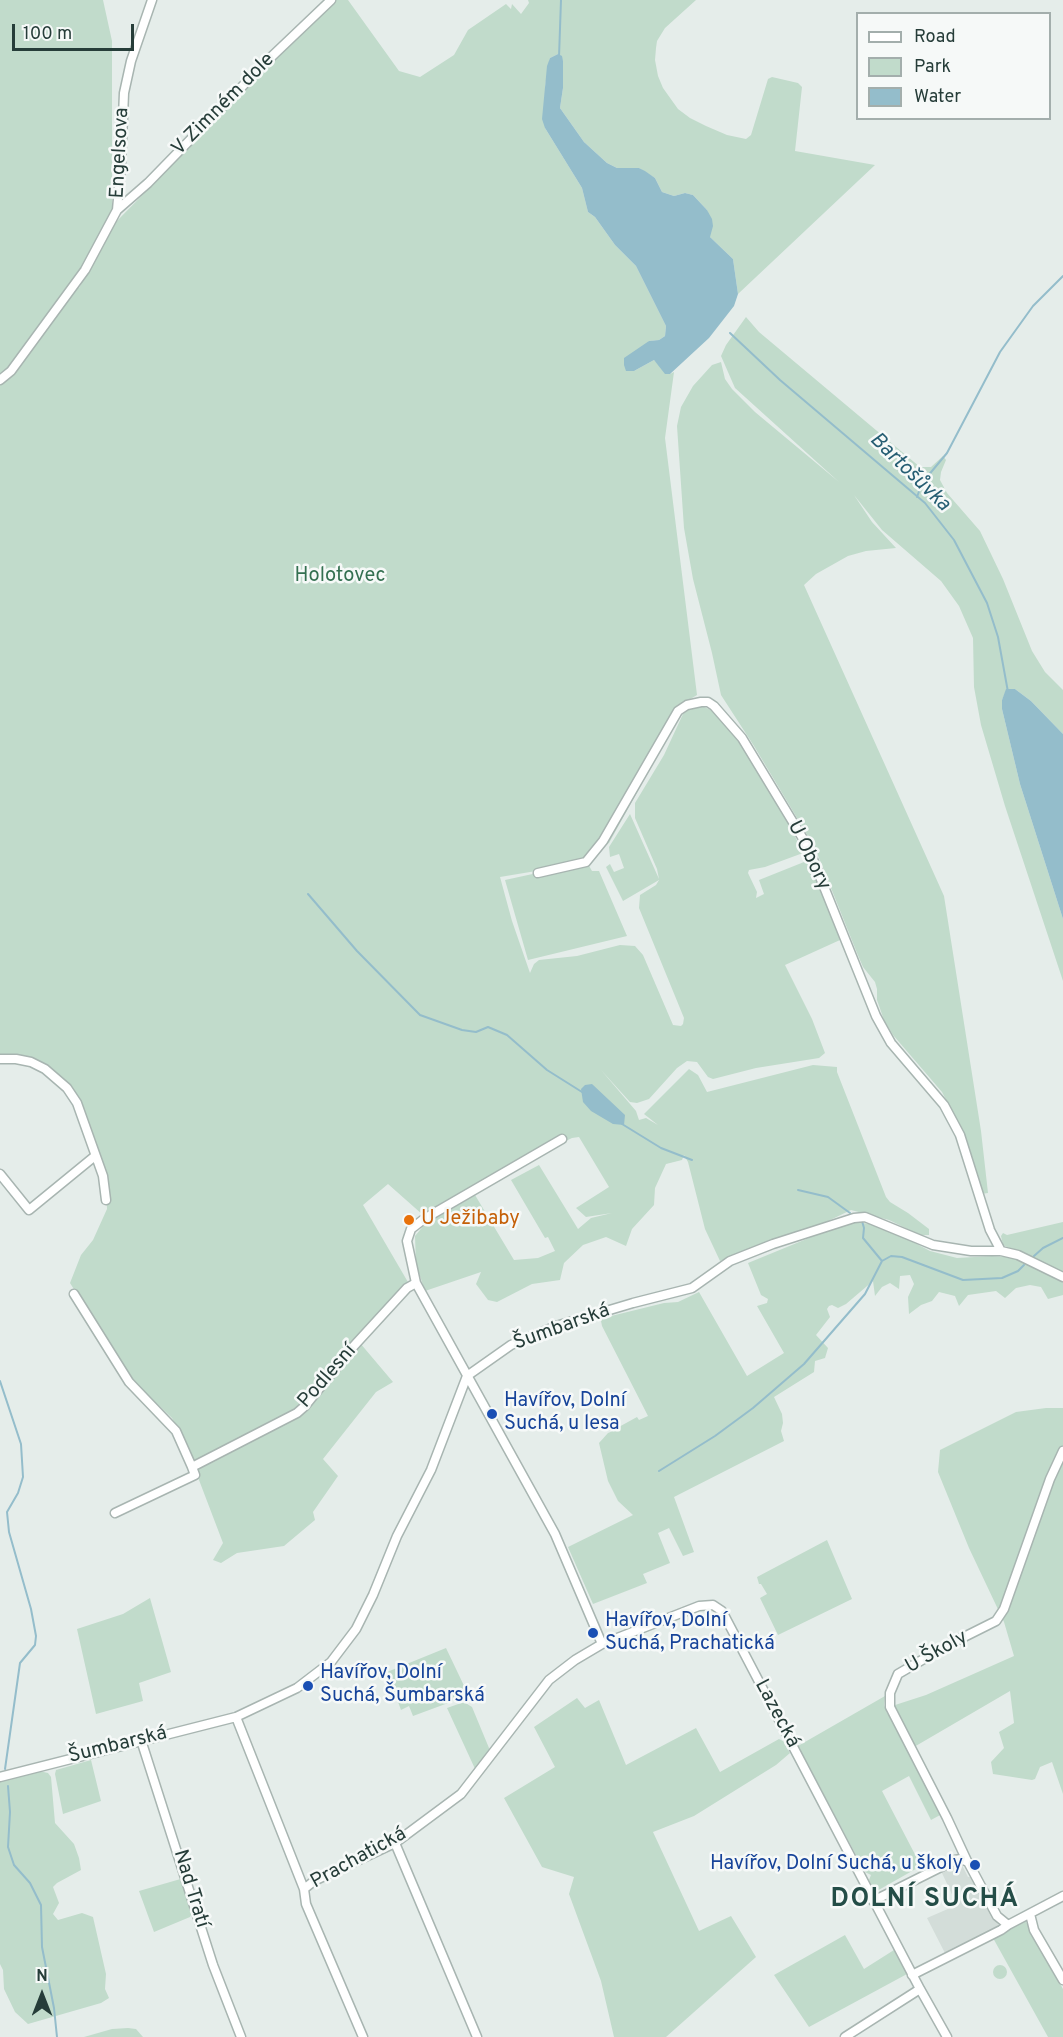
<!DOCTYPE html>
<html>
<head>
<meta charset="utf-8">
<style>
  body { margin:0 }
  #map { position:relative; width:1063px; height:2037px; overflow:hidden; background:#e5edea; font-family:Overpass,sans-serif }
  canvas { display:block }
  .legend { position:absolute; left:856px; top:12px; width:195px; height:108px; box-sizing:border-box; background:#f6f9f8; border:2px solid #a3aeac; margin:0; padding:8px 10px; list-style:none; font-size:18px; color:#263d39 }
  .legend li { display:flex; align-items:center; gap:12px; height:30px }
  .legend b { width:30px; border:2px solid #a3aeac }
  .north { position:absolute; left:12px; top:1965px; width:60px; height:60px; -webkit-text-stroke:4px #f6f9f8; paint-order:stroke; rotate:0deg; font-size:16px; font-weight:700; line-height:24px; text-align:center; color:#263d39 }
  .north::after { content:''; display:block; margin:auto; width:21px; height:27px; background:#263d39; clip-path:polygon(50% 0,100% 100%,50% 72%,0 100%) }
  .scale { position:absolute; left:12px; top:24px; width:122px; height:27px; box-sizing:border-box; border:3px solid #263d39; border-top:0; padding-left:8px; font-size:18px; line-height:21px; white-space:nowrap; color:#263d39; -webkit-text-stroke:4px #f6f9f8; paint-order:stroke }
</style>
</head>
<body>
<div id="map">
<canvas width="1063" height="2037"></canvas>
<ul class="legend">
<li><b style="height:8px;background:#fff"></b>Road</li>
<li><b style="height:16px;background:#c1dbcb"></b>Park</li>
<li><b style="height:16px;background:#94bdcb"></b>Water</li>
</ul>
<div class="north">N</div>
<div class="scale">100 m</div>
</div>
<script>
const g = document.querySelector('canvas').getContext('2d');
g.lineJoin = 'round';
function fillPath(path, color) { g.fillStyle = color; g.fill(path, 'evenodd'); }
const poly = rows => new Path2D(rows.map(r => 'M' + r).join(''));
function strokePath(path, color, width, dash) { g.strokeStyle = color; g.lineWidth = width; g.lineCap = dash ? 'butt' : 'round'; g.setLineDash(dash || []); g.stroke(path); }
function drawText(font, color, halo, rows, align = 'center') {
  g.font = font + ' Overpass,sans-serif'; g.lineWidth = 5; g.setLineDash([]); g.textBaseline = 'middle'; g.strokeStyle = halo; g.fillStyle = color; for (const [text, x, y, turn = 0] of rows) {
    g.save(); g.translate(x, y); g.rotate((+turn || 0) * Math.PI / 180); g.textAlign = isNaN(turn) ? turn : align; if (halo) g.strokeText(text, 0, 0); g.fillText(text, 0, 0); g.restore();
  }
}
fillPath(poly([
  [961,1863,968,1877,970,1877,975,1886,977,1885,1001,1930,947,1957,927,1918,957,1905,941,1871]
]), '#d3ddd9');
fillPath(poly([
  [0,0,103,0,112,41,112,225,73,286,79,288,113,225,334,0,348,0,399,71,420,77,454,55,468,30,506,4,511,9,512,4,521,14,529,3,528,0,696,0,665,28,657,41,656,48,655,60,658,76,663,88,678,109,690,118,706,126,727,135,746,139,751,135,768,79,772,77,798,83,802,87,795,151,875,165,738,294,733,259,710,237,707,210,693,195,685,193,674,196,662,192,655,178,639,168,617,168,607,163,584,142,560,108,563,88,563,61,558,54,550,58,545,86,545,128,582,188,588,212,595,217,615,245,636,266,666,326,665,336,659,340,649,341,634,371,654,360,670,374,674,372,665,438,697,695,674,709,658,741,639,789,609,843,589,857,572,865,500,877,512,921,530,973,534,964,539,960,577,956,620,945,635,946,643,955,673,1025,681,1026,683,1024,684,1018,639,908,640,895,656,885,659,880,623,901,606,867,610,864,614,872,624,868,619,854,610,857,609,847,630,814,659,879,657,869,635,818,635,803,664,755,683,714,688,710,702,706,715,712,740,743,787,820,803,853,765,867,749,870,748,873,757,892,756,898,764,894,759,880,809,860,840,940,785,965,812,1019,825,1053,819,1058,756,1068,713,1079,708,1077,697,1062,687,1061,677,1068,649,1099,637,1103,630,1102,601,1070,636,1111,639,1120,646,1118,658,1125,644,1114,689,1069,698,1075,707,1092,813,1065,837,1067,837,1072,886,1197,890,1202,908,1213,929,1229,929,1235,920,1235,889,1220,851,1210,826,1222,720,1261,705,1229,688,1162,684,1155,682,1160,666,1164,655,1188,654,1205,632,1229,626,1246,606,1237,583,1245,564,1263,560,1280,532,1284,497,1302,488,1300,476,1284,481,1272,425,1291,416,1264,415,1236,425,1224,475,1195,514,1260,538,1258,555,1251,548,1237,545,1238,511,1180,539,1165,578,1229,591,1218,612,1213,586,1217,576,1208,609,1187,579,1137,572,1138,517,1165,423,1215,388,1184,363,1205,412,1289,360,1343,393,1382,376,1392,323,1459,338,1476,313,1512,315,1520,284,1546,237,1553,221,1563,213,1560,223,1543,183,1438,172,1418,132,1380,70,1283,81,1255,93,1240,107,1209,106,1176,80,1105,44,1066,0,1057],
  [746,317,759,332,920,467,931,467,943,456,946,460,941,472,940,480,947,493,980,531,1003,579,1032,651,1045,672,1063,690,1063,734,1031,701,1015,689,1007,689,1002,700,1002,709,1020,784,1063,919,1063,981,1005,806,981,725,974,687,973,638,959,606,941,581,882,530,854,495,872,522,896,548,866,551,848,556,816,574,804,585,944,896,981,1131,988,1193,981,1194,963,1133,942,1092,893,1035,884,1020,877,1000,877,989,875,982,863,967,857,953,815,848,754,746,721,695,712,653,693,579,684,528,677,426,681,407,693,386,712,365,721,362,725,379,732,389,755,412,839,482,735,388,721,356,726,345],
  [588,864,592,871,599,871,627,936,528,960,505,880,551,870],
  [856,1222,883,1226,930,1251,957,1258,992,1256,1018,1258,1063,1280,1063,1295,1048,1299,1041,1287,1030,1285,1016,1288,1005,1298,996,1291,968,1295,959,1306,955,1296,939,1292,932,1301,921,1305,909,1314,908,1297,914,1284,910,1275,900,1276,899,1289,890,1283,882,1287,875,1296,873,1281,846,1304,838,1308,832,1305,829,1306,827,1309,830,1317,816,1335,828,1348,825,1358,815,1361,814,1372,774,1397,782,1414,783,1423,781,1431,784,1441,674,1497,694,1552,683,1556,669,1528,658,1533,670,1563,643,1574,647,1583,593,1604,568,1547,633,1515,618,1501,608,1481,599,1443,608,1433,618,1429,617,1428,637,1417,639,1420,648,1416,602,1326,601,1321,603,1318,664,1303,678,1302,699,1292,747,1376,784,1353,757,1306,767,1303,768,1299,761,1295,748,1263,843,1224],
  [1063,1222,1063,1272,1003,1245,1001,1236,1003,1233,1007,1235],
  [1046,1408,1063,1408,1063,1794,1052,1762,1040,1767,1035,1779,1032,1780,993,1774,991,1762,1004,1748,999,1732,1014,1723,1010,1691,914,1747,892,1706,926,1695,1014,1656,1004,1622,969,1548,938,1472,940,1450,1016,1412],
  [827,1540,852,1599,778,1635,760,1598,767,1594,761,1584,759,1584,757,1577],
  [150,1598,171,1672,139,1683,143,1701,96,1714,77,1629,123,1614],
  [446,1648,467,1692,467,1696,413,1716,409,1706,401,1710,387,1672],
  [885,1696,884,1705,887,1713,896,1723,942,1814,931,1820,909,1776,882,1791,921,1866,875,1892,869,1880,871,1875,865,1872,798,1746],
  [577,1698,585,1708,599,1700,626,1765,696,1728,720,1772,779,1739,783,1741,790,1753,776,1765,694,1816,653,1832,699,1931,731,1916,756,1957,666,2037,614,2037,601,1981,569,1894,574,1877,542,1867,504,1798,555,1767,534,1727],
  [464,1702,472,1707,489,1748,490,1752,476,1771,447,1708],
  [91,1760,101,1801,63,1814,55,1774,56,1770],
  [39,1771,48,1773,51,1777,55,1823,74,1844,79,1858,81,1870,57,1883,53,1887,59,1903,53,1914,58,1920,82,1913,93,1917,106,1974,105,1989,109,1998,101,2003,28,2024,15,2012,4,1989,3,1970,0,1964,0,1781],
  [184,1878,192,1913,190,1917,154,1932,139,1891],
  [1025,1920,1063,1989,1063,2037,1048,2037,993,1938],
  [845,1935,864,1969,894,1950,907,1974,809,2027,774,1975],
  '993 1972a7 7 0 1 1 14 0a7 7 0 1 1-14 0Z',
  [128,2028,136,2029,143,2037,84,2037,112,2029]
]), '#c1dbcb');
fillPath(poly([
  [558,54,562,56,563,61,563,88,560,108,584,142,607,163,617,168,639,168,645,171,655,178,662,192,674,196,685,193,693,195,707,210,712,219,713,226,710,237,733,259,738,294,734,306,709,338,670,374,665,374,654,360,634,371,626,371,624,365,624,358,649,341,659,340,665,336,666,326,636,266,615,245,595,217,588,212,582,188,545,128,542,119,547,66,550,58],
  [1006,689,1015,689,1031,701,1063,734,1063,919,1020,784,1002,709,1002,700],
  [592,1084,625,1115,624,1125,613,1124,591,1111,583,1102,581,1089,585,1085]
]), '#94bdcb');
strokePath(poly([
  [559,57,561,0],
  [730,333,780,380,925,503,954,540,987,603,998,637,1008,692],
  [917,497,922,483,947,453,1000,352,1033,306,1063,276],
  [308,894,357,951,420,1015,462,1030,476,1032,488,1027,507,1035,547,1070,582,1092],
  [622,1124,661,1148,692,1160],
  [798,1190,828,1197,850,1213],
  [862,1221,864,1228,863,1238,882,1261,891,1256,902,1257,963,1280,1002,1278,1018,1271,1024,1265],
  [1034,1256,1043,1248,1063,1238],
  [0,1381,21,1444,23,1477,18,1493,7,1512,9,1532,31,1609,36,1636,35,1645,20,1663,5,1769],
  [659,1471,715,1436,753,1408,804,1364,865,1294,882,1261],
  [8,1786,10,1812,8,1847,14,1865,30,1883,41,1905,42,1947,54,2008,57,2037]
]), '#94bdcb', 2);
const street = poly([
  [117,210,148,183,267,61,331,0],
  [0,380,11,371,85,270,117,210,121,165,124,93,131,61,152,0],
  [538,873,586,862,603,841,678,711,687,705,701,702,708,702,714,706,742,738,808,847,876,1016,891,1043,944,1105,960,1135,990,1230,1001,1251],
  [0,1059,16,1059,31,1062,45,1069,67,1088,77,1103,103,1176,106,1200],
  [562,1139,424,1219,411,1229,407,1241,416,1283,555,1534,602,1644],
  [0,1174,29,1210,95,1156],
  [74,1294,129,1382,176,1431,192,1467,297,1413,305,1406,352,1348,407,1288,416,1283],
  [115,1513,195,1475,192,1467],
  [236,1717,304,1889],
  [141,1740,213,1965,241,2037],
  [0,1777,236,1717,297,1688,331,1662,356,1629,373,1595,397,1536,431,1470,467,1376,511,1345,556,1326,633,1303,692,1288,730,1261,773,1244,854,1218,865,1217,933,1245,971,1251,1001,1251,1018,1255,1063,1277],
  [395,1843,477,2037],
  [967,1861,947,1818,890,1707,890,1693,898,1674,946,1646,996,1621,1004,1609,1050,1479,1063,1451],
  [873,1901,955,1860,961,1859,968,1862,997,1916,1008,1925,1063,1896],
  [1030,1914,1034,1930,1063,1980],
  [912,1975,1001,1930,1008,1925],
  [363,2037,306,1904,304,1889,314,1881,395,1843,461,1794,549,1680,575,1660,602,1644,699,1606,713,1605,722,1611,920,1989,947,2037],
  [845,2037,920,1989]
]);
strokePath(street, '#a8b5b1', 11);
strokePath(street, '#fff', 8);
for (const [x, y, r, color] of [
  [409,1220,6,"#e8710a"],
  [492,1414,6,"#1a4fb4"],
  [593,1633,6,"#1a4fb4"],
  [308,1686,6,"#1a4fb4"],
  [975,1865,6,"#1a4fb4"]
]) { const dot = new Path2D(); dot.arc(x, y, r, 0, 2 * Math.PI); g.fillStyle = color; g.fill(dot); strokePath(dot, '#f6f9f8', 2); }
drawText('20px', '#263d39', '#f6f9f8', [
  ["V Zimném dole",224,105,-45],
  ["Engelsova",121,153,-87],
  ["U Obory",808,856,64],
  ["Šumbarská",562,1328,-20],
  ["Podlesní",328,1377,-49],
  ["U Školy",937,1653,-29],
  ["Lazecká",776,1714,62],
  ["Šumbarská",118,1746,-14],
  ["Prachatická",359,1859,-29],
  ["Nad Tratí",190,1889,73]
]);
drawText('20px', '#347051', '#f6f9f8', [
  ["Holotovec",340,577]
]);
drawText('20px', '#c56008', '#f6f9f8', [
  ["U Ježibaby",421,1220]
], 'left');
drawText('20px', '#164399', '#f6f9f8', [
  ["Havířov, Dolní",504,1402],
  ["Suchá, u lesa",504,1425],
  ["Havířov, Dolní",605,1622],
  ["Suchá, Prachatická",605,1645],
  ["Havířov, Dolní",320,1674],
  ["Suchá, Šumbarská",320,1697],
  ["Havířov, Dolní Suchá, u školy",963,1865,"right"]
], 'left');
drawText('italic 21px', '#265e73', '#f6f9f8', [
  ["Bartošůvka",909,473,44]
]);
g.letterSpacing = '1.5px';
drawText('bold 26px', '#244d47', '#f6f9f8', [
  ["DOLNÍ SUCHÁ",925,1901]
]);
g.letterSpacing = '0px';
</script>
</body>
</html>
